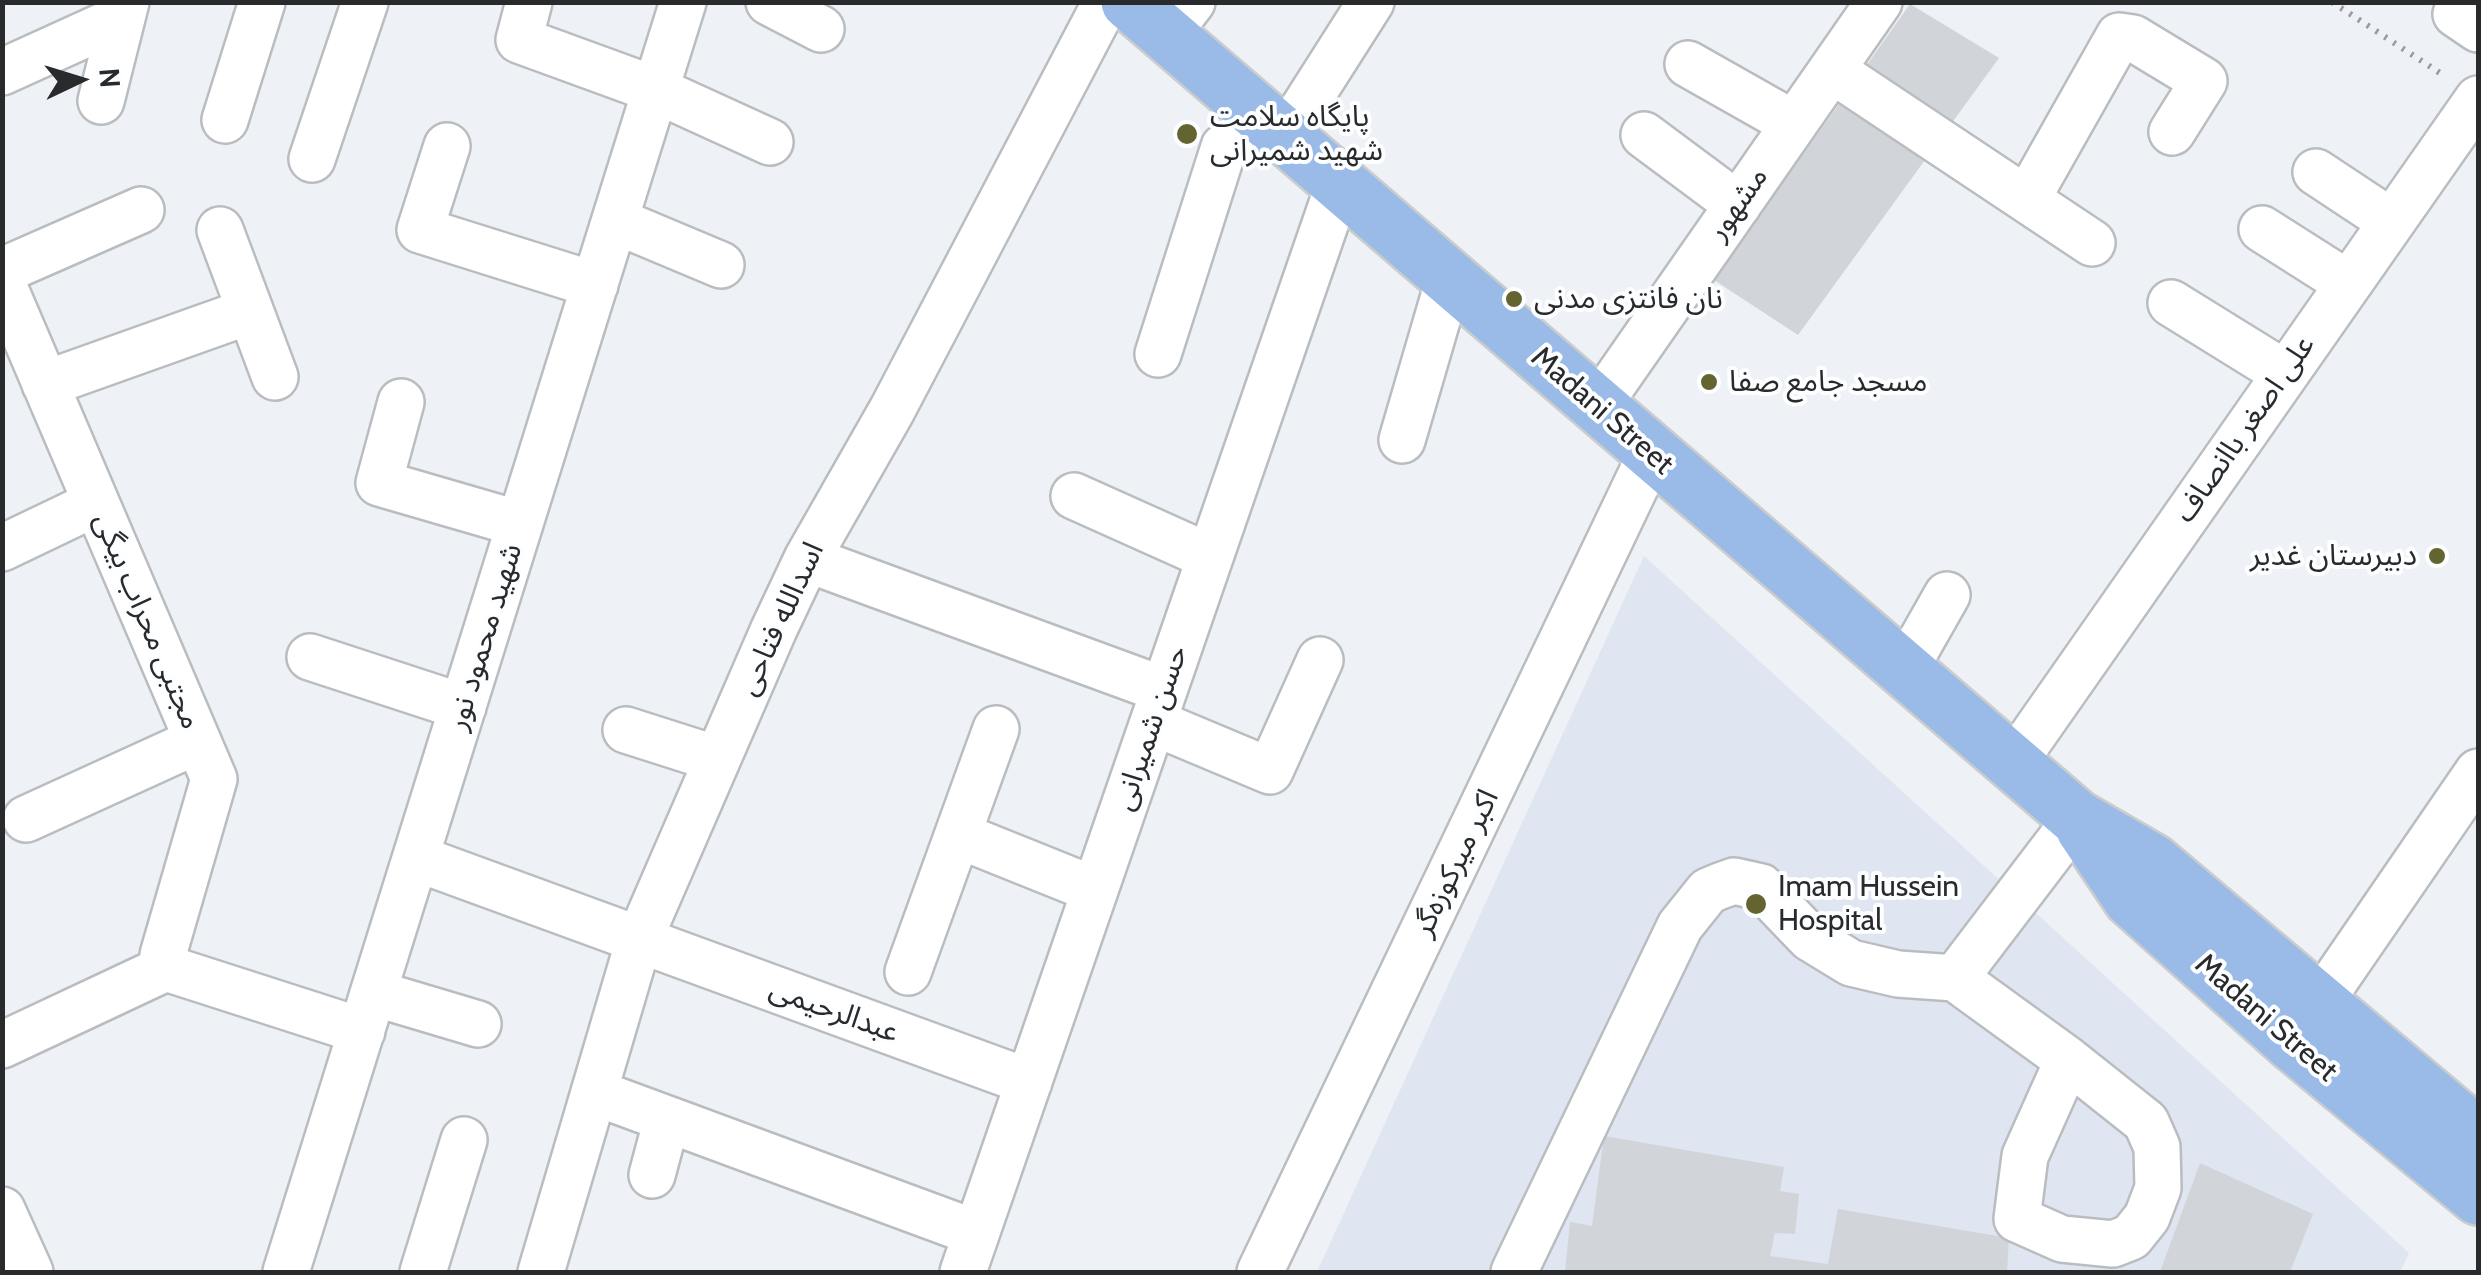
<!DOCTYPE html>
<html>
<head>
<meta charset="utf-8">
<style>
  body { margin:0 }
  #map { position:relative; width:2481px; height:1275px; overflow:hidden; background:#eef1f5; font-family:Cabin,sans-serif }
  canvas { display:block }
  .frame { position:absolute; inset:0; border:5px solid #282a2b; pointer-events:none }
  .north { position:absolute; left:30px; top:30px; width:100px; height:100px; -webkit-text-stroke:8px #fdfeff; paint-order:stroke; rotate:86deg; font-size:28px; font-weight:700; line-height:40px; text-align:center; color:#282a2b }
  .north::after { content:''; display:block; margin:auto; width:35px; height:45px; background:#282a2b; clip-path:polygon(50% 0,100% 100%,50% 72%,0 100%) }
</style>
</head>
<body>
<div id="map">
<canvas width="2481" height="1275"></canvas>
<div class="frame"></div>
<div class="north">N</div>
</div>
<script>
const g = document.querySelector('canvas').getContext('2d');
g.lineJoin = 'round';
function fillPath(path, color) { g.fillStyle = color; g.fill(path, 'evenodd'); }
const poly = rows => new Path2D(rows.map(r => 'M' + r).join(''));
function strokePath(path, color, width, dash) { g.strokeStyle = color; g.lineWidth = width; g.lineCap = dash ? 'butt' : 'round'; g.setLineDash(dash || []); g.stroke(path); }
function drawText(font, color, halo, rows, align = 'center') {
  g.font = font + ' Cabin,"Noto Sans Arabic",sans-serif'; g.lineWidth = 8; g.setLineDash([]); g.textBaseline = 'middle'; g.strokeStyle = halo; g.fillStyle = color; for (const [text, x, y, turn = 0] of rows) {
    g.save(); g.translate(x, y); g.rotate((+turn || 0) * Math.PI / 180); g.textAlign = isNaN(turn) ? turn : align; if (halo) g.strokeText(text, 0, 0); g.fillText(text, 0, 0); g.restore();
  }
}
fillPath(poly([
  [1644,556,2409,1253,2400,1272,1317,1272]
]), '#dfe6f1');
fillPath(poly([
  [1910,4,1999,58,1798,335,1714,280],
  [1604,1136,1784,1167,1780,1191,1799,1194,1795,1234,1775,1233,1770,1256,1828,1264,1838,1209,2009,1238,2007,1272,1565,1272,1570,1222,1592,1226],
  [2200,1163,2313,1214,2290,1272,2160,1272]
]), '#d1d4d8');
const minor = poly([
  [529,2,519,40,656,90,770,142],
  [769,2,821,29],
  [2456,14,2478,29],
  [1167,34,1192,2],
  [1688,64,1794,124],
  [1832,70,2092,243],
  [2,72,121,18],
  [101,101,126,2],
  [225,120,262,2],
  [1644,135,1738,205],
  [1285,137,1371,2],
  [447,146,420,230,595,285],
  [312,159,365,2],
  [2316,172,2390,221],
  [2027,199,2119,36,2133,38,2204,81,2172,132],
  [616,221,721,265],
  [2262,229,2347,283],
  [220,230,275,377],
  [2,271,141,210],
  [2,282,214,779,163,955,166,968],
  [2171,303,2284,373],
  [1158,354,1224,147,1264,119],
  [45,384,250,311],
  [401,402,379,483,520,524],
  [1597,407,1879,2],
  [1402,440,1449,279],
  [1074,496,1210,557],
  [2,548,96,503],
  [807,559,1164,690],
  [310,657,463,707],
  [1905,669,1947,595],
  [1153,722,1270,771,1320,660],
  [626,730,717,759],
  [2014,762,2478,99],
  [26,819,197,741],
  [958,835,1095,890],
  [416,858,1029,1082],
  [908,972,996,729],
  [1955,978,2077,818],
  [374,993,478,1024],
  [2318,1005,2478,772],
  [2,1045,166,968,362,1031],
  [594,1092,976,1233],
  [652,1175,667,1119],
  [2,1210,30,1272],
  [286,1272,683,2],
  [423,1272,464,1140],
  [541,1272,639,940,774,629,807,559,892,410,1106,2],
  [963,1272,1339,184],
  [1260,1272,1651,454],
  [1514,1272,1680,926,1708,891,1720,886,1734,881,1761,887,1810,938,1851,963,1898,974,1955,978,2068,1060,2146,1122,2157,1147,2158,1188,2147,1217,2131,1237,2113,1244,2062,1239,2017,1219,2025,1156,2068,1060]
]);
const major = poly([
  [1129,2,2077,818,2153,862,2478,1136],
  [2084,829,2131,899,2291,1042,2478,1197]
]);
strokePath(minor, '#babdc0', 50);
strokePath(major, '#cbcccc', 60);
strokePath(poly([
  [2332,2,2446,77]
]), '#989a9d', 6, [2.5, 8]);
strokePath(minor, '#fff', 45);
strokePath(major, '#9abbe8', 55);
for (const [x, y, r, color] of [
  [1187,134,12,"#646431"],
  [1514,299,10,"#646431"],
  [1709,382,10,"#646431"],
  [2437,556,10,"#646431"],
  [1756,904,12,"#646431"]
]) { const dot = new Path2D(); dot.arc(x, y, r, 0, 2 * Math.PI); g.fillStyle = color; g.fill(dot); strokePath(dot, '#fdfeff', 4); }
drawText('30px', '#282a2b', '#fdfeff', [
  ["پایگاه سلامت",1210,117],
  ["شهید شمیرانی",1210,151],
  ["نان فانتزی مدنی",1534,299],
  ["مسجد جامع صفا",1729,382],
  ["دبیرستان غدیر",2417,556,"right"],
  ["Imam Hussein",1778,887],
  ["Hospital",1778,921]
], 'left');
drawText('30px', '#282a2b', '#fdfeff', [
  ["مشهور",1738,204,-55],
  ["Madani Street",1602,411,41],
  ["علی اصغر باانصاف",2245,429,-55],
  ["اسدالله فتاحی",781,619,-65],
  ["مجتبی محراب بیگی",147,621,67],
  ["شهید محمود نور",485,637,-73],
  ["حسن شمیرانی",1151,728,-71],
  ["اکبر میرکوزه‌گر",1456,863,-64],
  ["عبدالرحیمی",834,1011,20],
  ["Madani Street",2266,1018,41]
]);
</script>
</body>
</html>
